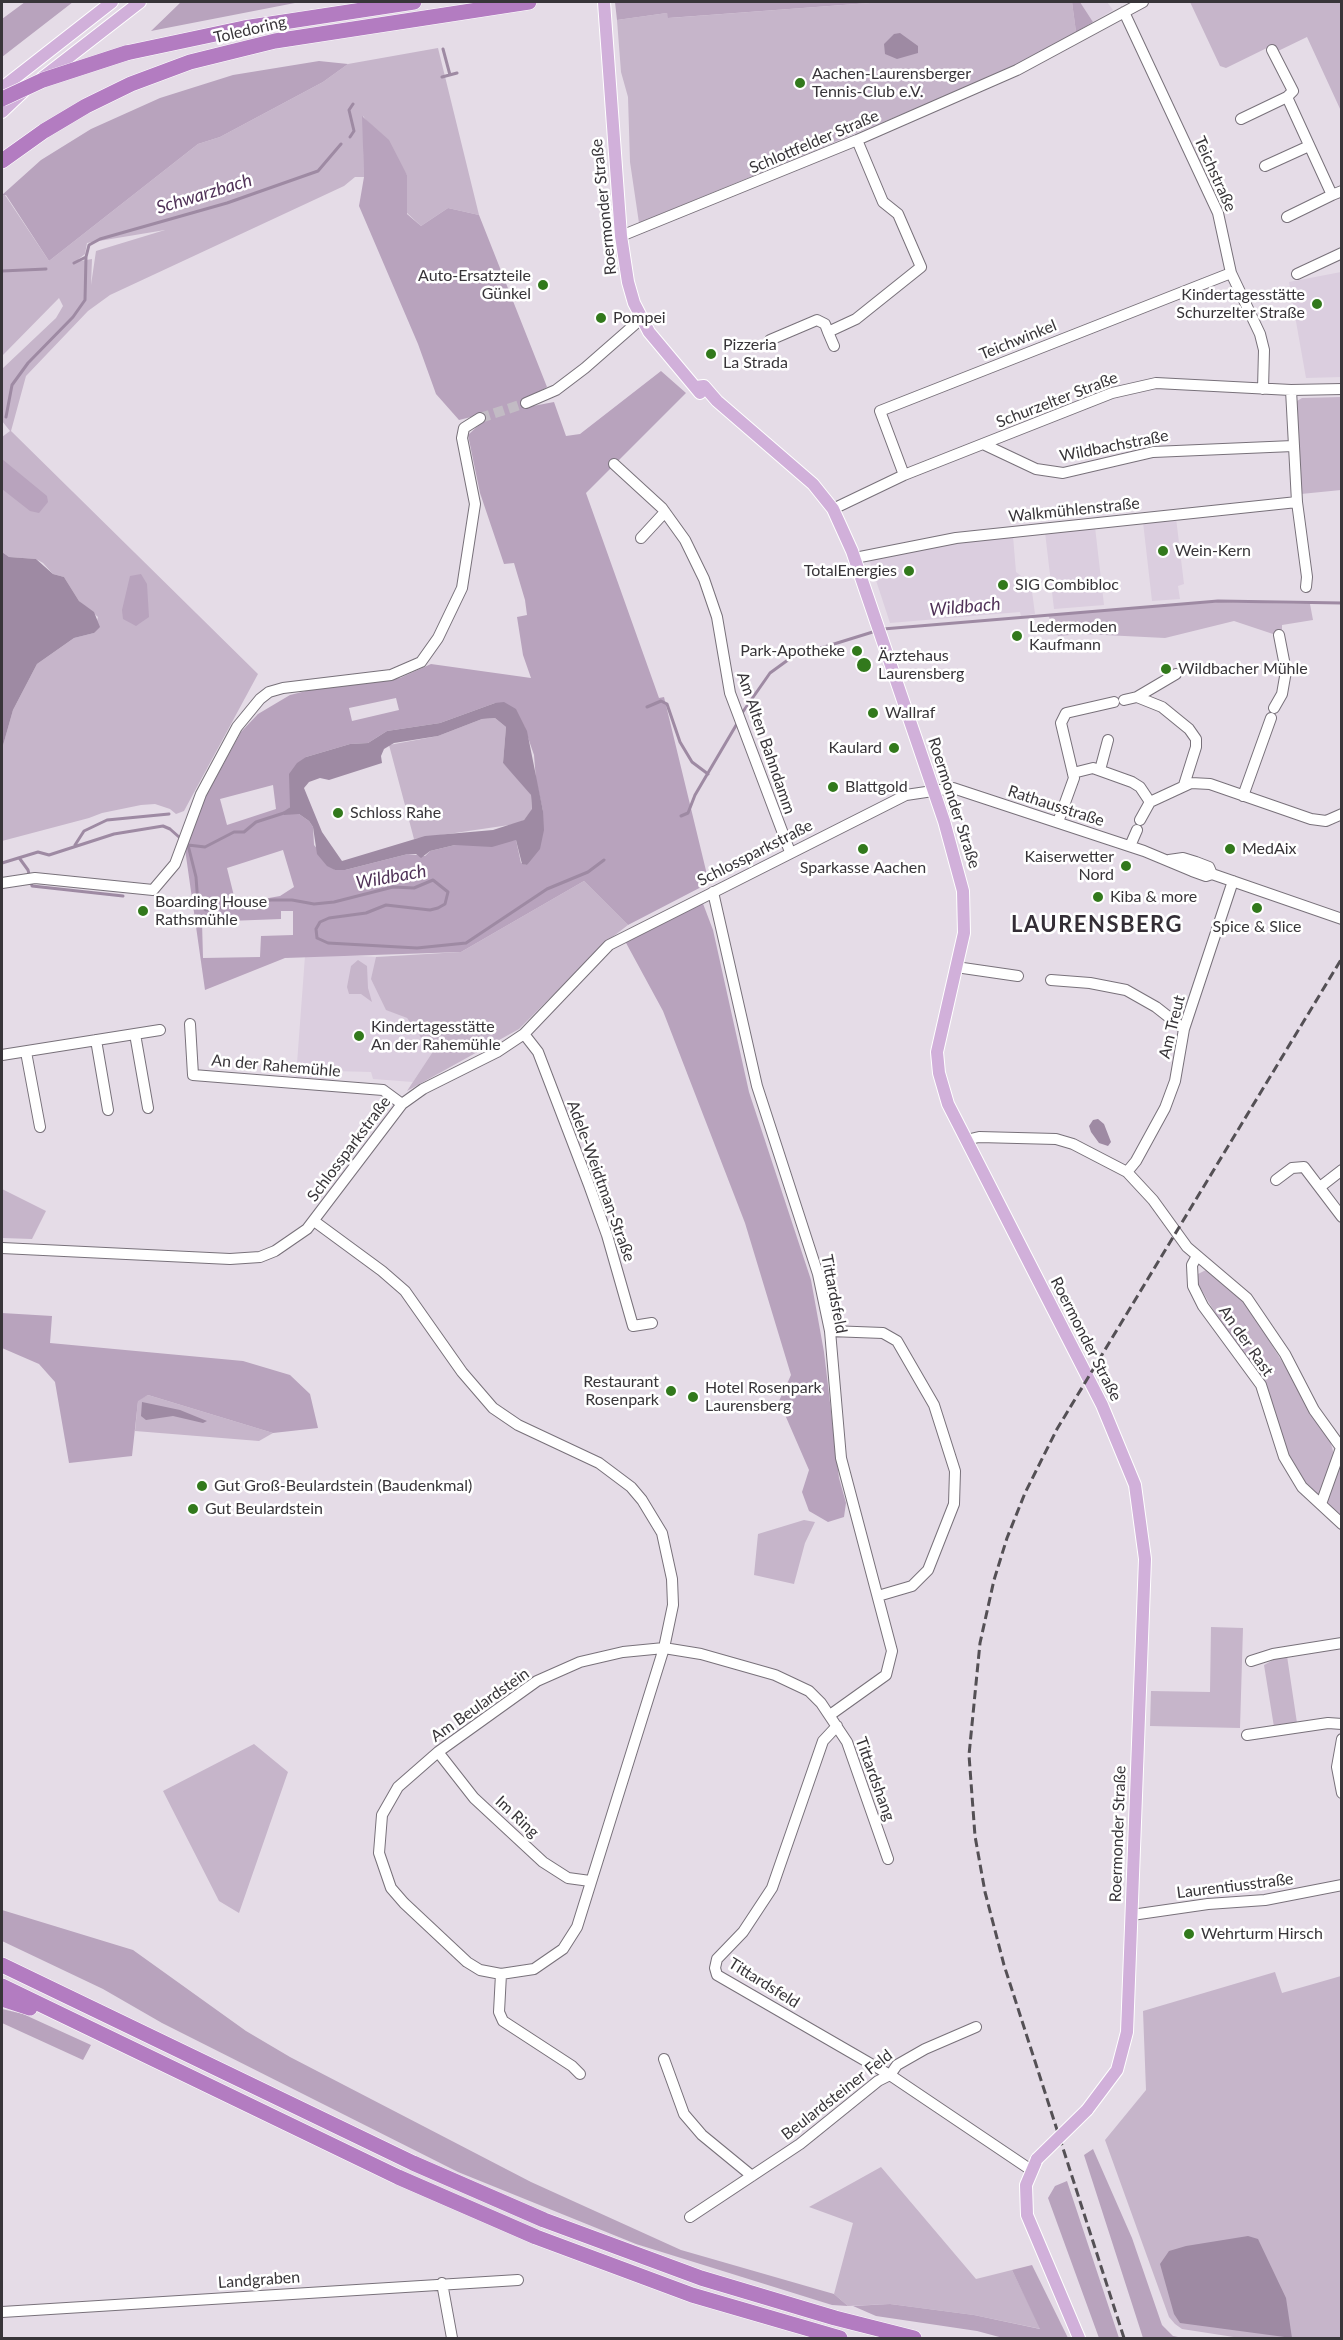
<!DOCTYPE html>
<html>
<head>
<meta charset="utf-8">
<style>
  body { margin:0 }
  #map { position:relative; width:1343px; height:2340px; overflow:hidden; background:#e5dce7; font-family:Lato,sans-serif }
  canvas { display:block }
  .frame { position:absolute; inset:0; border:3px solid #383539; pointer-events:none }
</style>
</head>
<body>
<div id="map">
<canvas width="1343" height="2340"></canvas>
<div class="frame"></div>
</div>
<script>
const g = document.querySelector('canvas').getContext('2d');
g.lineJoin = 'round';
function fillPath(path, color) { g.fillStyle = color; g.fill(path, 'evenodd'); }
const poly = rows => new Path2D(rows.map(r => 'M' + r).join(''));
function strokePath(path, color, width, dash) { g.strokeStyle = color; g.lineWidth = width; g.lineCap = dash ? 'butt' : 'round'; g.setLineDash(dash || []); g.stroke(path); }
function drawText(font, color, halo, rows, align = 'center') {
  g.font = font + ' Lato,sans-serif'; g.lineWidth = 5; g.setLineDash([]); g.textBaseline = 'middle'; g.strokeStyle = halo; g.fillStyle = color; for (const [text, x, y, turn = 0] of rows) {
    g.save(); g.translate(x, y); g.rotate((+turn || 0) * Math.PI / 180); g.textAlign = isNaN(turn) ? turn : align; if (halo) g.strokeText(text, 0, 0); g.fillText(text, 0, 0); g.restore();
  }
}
fillPath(poly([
  [1080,2,1107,2,1113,10,1093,22],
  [1341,272,1341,377,1306,378,1289,282],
  [1176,518,1184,584,1178,586,1180,599,1152,601,1143,522],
  [1095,527,1104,605,1054,609,1045,532],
  [1013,536,1016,572,1031,584,1035,614,1021,616,1020,612,890,623,869,559,954,543],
  [343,955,376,957,386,1009,407,1018,432,1053,413,1082,373,1079,371,1072,333,1071,331,1080,296,1077,305,956]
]), '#dbcedf');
fillPath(poly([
  [883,2,1072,2,1076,32,1016,67,639,223,630,162,628,97,621,72,617,20,667,13,669,18],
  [1190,2,1341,2,1341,111,1307,37,1276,52,1273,45,1226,68,1220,66],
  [438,48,479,215,448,208,421,226,407,213,407,175,363,116,364,177,355,177,344,186,110,295,88,311,26,376,11,431,258,674,184,811,176,814,170,809,155,804,141,805,102,813,89,818,2,841,2,749,13,710,37,664,74,638,94,633,98,617,79,601,64,577,53,574,43,563,36,559,9,557,2,552,2,437,10,431,2,421,2,369,56,318,63,306,59,298,2,356,2,195,5,195,49,261,198,144,220,137,323,82,348,64],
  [165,230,96,251,91,285,92,259,75,262,85,254,87,243],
  [1341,397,1341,490,1301,494,1297,401,1302,398],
  [1218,602,1310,604,1313,620,1282,625,1282,634,1276,635,1234,621,1165,638,1084,634,1058,636,1048,615],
  [495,718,506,727,503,763,527,787,531,795,532,810,524,820,516,824,414,839,389,745,438,736,482,719],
  [584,881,628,925,606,942,519,1029,407,1091,432,1053,407,1018,386,1010,371,979,376,957,461,952],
  [358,960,367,966,368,988,372,1002,361,994,349,994,347,987,351,966],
  [2,1189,46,1211,32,1239,2,1238],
  [1206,1270,1245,1301,1330,1440,1334,1455,1341,1464,1341,1519,1307,1485,1289,1455,1265,1382,1226,1332,1197,1282,1198,1274],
  [148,1395,273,1433,259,1441,135,1431,138,1400],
  [804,1520,815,1522,805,1543,794,1584,754,1575,758,1534],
  [1211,1627,1243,1628,1240,1728,1150,1726,1151,1691,1210,1692],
  [1287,1656,1297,1723,1274,1727,1264,1665,1277,1658],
  [254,1744,288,1772,239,1913,219,1901,163,1791],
  [1275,1972,1282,1993,1341,1976,1341,2338,1240,2338,1182,2329,1175,2324,1169,2317,1105,2140,1146,2090,1143,2011],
  [881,2167,976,2279,1012,2270,1041,2329,974,2315,890,2304,848,2306,834,2294,853,2223,809,2207]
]), '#c6b5ca');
fillPath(poly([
  [25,2,73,2,2,57,2,19],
  [181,2,300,2,151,31],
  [615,2,883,2,668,18,667,13,617,20],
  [1072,2,1080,2,1093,22,1076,32],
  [319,61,348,64,323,82,220,137,198,144,49,261,6,195,2,195,41,160,91,129,160,98,233,75],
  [362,116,389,140,407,175,407,214,421,226,448,208,479,215,547,387,531,397,528,407,554,402,566,436,580,434,661,371,686,393,586,493,659,698,664,697,709,883,628,925,584,881,461,952,285,958,205,990,185,849,206,796,241,732,258,714,290,695,310,690,400,678,431,664,531,678,523,655,517,617,527,615,525,600,514,563,504,564,480,493,468,435,481,423,479,415,459,420,436,394,418,344,359,206,364,177],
  [396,698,399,710,352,721,349,708],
  [495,703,524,726,534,755,536,780,543,811,527,865,521,863,516,840,455,845,430,851,425,856,408,854,345,870,335,870,314,845,313,827,309,821,299,814,285,814,284,812,290,807,306,757,350,744,368,743,387,731,440,723],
  [273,785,276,809,227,825,220,799],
  [283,850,294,887,280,896,236,904,227,868],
  [281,911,293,911,293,935,261,936,260,957,203,958,202,922,281,919],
  [2,459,47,496,48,502,39,513,30,511,2,489],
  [141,574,147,584,149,617,136,626,123,619,122,610,130,576],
  [702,901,713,930,749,1092,811,1280,824,1352,839,1478,846,1503,844,1517,828,1522,809,1511,802,1492,809,1470,779,1401,791,1375,745,1223,663,1011,625,941],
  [2,1313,52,1316,50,1343,243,1361,290,1375,310,1394,318,1428,273,1433,148,1395,138,1401,132,1456,69,1463,55,1382,39,1364,2,1348],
  [2,1910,133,1950,246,2031,290,2057,531,2182,681,2250,834,2294,848,2306,832,2305,636,2244,458,2172,162,2023,103,1989,2,1941],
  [2,2009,23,2014,91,2045,83,2060,2,2023],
  [1093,2149,1132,2238,1162,2325,1173,2336,1183,2338,1143,2338,1084,2155],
  [1067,2181,1119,2338,1099,2338,1048,2198,1055,2186],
  [1032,2265,1068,2338,1003,2338,977,2331,876,2316,853,2306,890,2304,974,2315,1040,2329,1012,2270]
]), '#b8a3bd');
fillPath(poly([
  [900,33,918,46,918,53,897,59,885,54,884,44,894,34],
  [2,552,9,557,36,559,53,574,64,577,79,601,94,612,100,627,94,633,74,638,37,664,13,710,2,749],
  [504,702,516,709,527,731,543,811,544,830,540,849,527,865,522,864,516,840,492,847,455,845,430,851,421,858,416,854,408,854,345,870,335,870,327,866,317,854,313,827,309,821,299,814,284,815,283,812,290,807,289,774,297,763,306,757,350,744,368,743,387,731,440,723,495,703],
  [495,718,506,727,503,763,531,795,532,809,524,820,493,830,425,836,342,861,322,832,304,788,309,782,320,778,329,780,382,763,381,756,384,749,394,743,438,736,482,719],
  [1093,1120,1098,1119,1104,1124,1111,1142,1108,1146,1099,1143,1091,1132,1089,1126],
  [142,1402,180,1410,207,1421,203,1423,173,1416,146,1420,141,1416],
  [1248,2236,1258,2239,1286,2298,1292,2338,1180,2323,1174,2314,1160,2264,1169,2251,1186,2246]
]), '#9e8aa3');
strokePath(poly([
  [443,49,450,75],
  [442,77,457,73],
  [350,137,354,131,349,110,353,104],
  [74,263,86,257,89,245,100,239,227,203,318,171,341,144],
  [2,271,46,269],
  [6,417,12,385,28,363,73,317,85,300,86,257],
  [883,629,1218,601,1342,603],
  [647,707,661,701,667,704,680,742,692,762,708,774],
  [742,713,770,673,792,657,876,631],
  [681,816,688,813,695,795,738,722],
  [75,845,84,831,107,820,169,814],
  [188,845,205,847,234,832,244,832,256,822,284,813],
  [20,859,28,870,32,886,123,896],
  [2,863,38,852,49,855,114,834,163,826,170,829,188,845,196,877,198,904,206,910,271,900,292,900,314,904,334,902,393,887,414,888,433,880,448,892,445,904,438,908,430,910,386,905,366,913,329,918,320,922,316,929,317,938,328,943,417,948,466,943,547,889,588,872,604,860]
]), '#9e8aa3', 3);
strokePath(poly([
  [480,418,526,403]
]), '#c2bbc4', 10, [10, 5]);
const minor = poly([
  [1124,12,1218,213,1231,273,1260,334,1264,350,1263,389],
  [1272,50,1293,91,1287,97,1332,195,1342,191],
  [1241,119,1287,97],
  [1265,166,1309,146],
  [1287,217,1332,195],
  [621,236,857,140,1017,70,1143,2],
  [1297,274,1342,253],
  [770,340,817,320,825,324,828,332],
  [834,346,828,332,856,319,921,267,898,214,883,202,857,140],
  [1291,390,1297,502,1307,577,1306,587],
  [526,403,556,390,585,368,641,319],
  [983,444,1036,469,1063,473,1153,452,1293,446],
  [614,464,662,508,685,540,704,579,717,617,730,693,790,852],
  [904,475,880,411,1231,273],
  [833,509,904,475,1112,393,1156,383,1291,390,1342,389],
  [641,538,665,512],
  [855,558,956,538,1297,502],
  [1137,697,1162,707,1189,729,1196,739,1196,747,1184,785],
  [1124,700,1137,697,1176,674],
  [1274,708,1282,694,1286,671,1279,635],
  [1100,770,1108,740],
  [1073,773,1093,768,1132,782,1140,787,1150,802],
  [1243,796,1271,718],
  [1140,820,1150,802,1191,783,1210,784,1311,819,1326,821,1342,814],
  [1058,822,1074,778,1061,723,1066,713,1114,702],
  [1130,846,1137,830],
  [1169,860,1183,858,1196,862,1209,867,1212,874],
  [2,883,35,878,153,890,175,864,201,794,237,727,260,699,269,692,283,688,391,675,421,662,438,638,462,588,475,504,462,438,464,428,480,418],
  [713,892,757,1086,818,1274,830,1331,841,1458,892,1651,886,1675,830,1715],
  [956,967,1018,976],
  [1051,980,1090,983,1126,990,1156,1007,1184,1029],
  [190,1024,193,1075,383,1090,402,1104],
  [135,1034,148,1108],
  [524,1034,538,1052,589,1185,607,1235,633,1326,652,1323],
  [96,1040,108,1110],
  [26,1052,40,1127],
  [2,1055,160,1030],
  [966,1140,979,1137,1056,1139,1073,1144,1127,1172,1153,1200,1187,1247,1247,1298,1285,1354,1314,1410,1342,1449],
  [1127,1172,1136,1161,1165,1108,1175,1081,1184,1029,1233,881],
  [1276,1180,1292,1168,1304,1167,1342,1217],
  [1320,1187,1342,1170],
  [314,1221,382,1271,405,1291,462,1372,493,1408,518,1425,599,1463,631,1487,642,1500,662,1533,672,1579,673,1605,664,1648,577,1927,563,1949,534,1969,501,1974,480,1970,467,1962,404,1903,391,1888,379,1853,382,1815,398,1787,438,1752,537,1681,580,1662,623,1652,664,1648,701,1654,775,1675,809,1691,821,1703,847,1742,888,1859],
  [2,1248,230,1259,260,1257,275,1251,307,1229,402,1104,423,1089,497,1052,524,1034,609,945,906,795,953,788,1144,851,1192,871,1206,876,1212,874,1342,919],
  [1197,1256,1192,1265,1193,1286,1203,1306,1261,1385,1284,1457,1302,1487,1342,1524],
  [830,1331,883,1333,897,1341,934,1405,955,1471,954,1504,928,1570,912,1586,878,1596],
  [1321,1504,1341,1448],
  [1251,1661,1273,1654,1342,1643],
  [837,1726,823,1741,772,1888,743,1932,717,1959,715,1968,717,1975,890,2075,1031,2170],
  [1247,1735,1328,1723,1342,1724],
  [1342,1739,1337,1767,1342,1793],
  [438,1752,474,1798,543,1862,568,1878,590,1881],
  [1132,1915,1208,1904,1265,1900,1342,1885],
  [501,1974,499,2012,503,2021,572,2066,580,2074],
  [664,2059,684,2114,702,2135,752,2176],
  [690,2217,800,2144,878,2081,890,2075,897,2065,925,2049,976,2027],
  [442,2283,452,2338],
  [2,2312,518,2280]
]);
const major = poly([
  [604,2,621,236,628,282,634,303,649,332,700,393],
  [42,78,140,2],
  [2,88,112,2],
  [2,112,23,92],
  [696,387,704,386,717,401,813,484,833,509,852,551,944,821,963,891,964,933,937,1052,939,1073,948,1104,1102,1405,1135,1485,1145,1559,1127,2032,1117,2070,1087,2110],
  [1037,2159,1026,2185,1027,2215,1079,2338]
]);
const highway = poly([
  [126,53,244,28,414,2],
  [2,161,44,131,86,106,131,84,190,62,275,41,529,2],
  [2,1965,413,2163,544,2220,701,2278,835,2318,914,2338],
  [2,1986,398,2177,536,2237,692,2295,840,2338],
  [2,1999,30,2008]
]);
strokePath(minor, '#78717a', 12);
strokePath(major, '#fff', 14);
strokePath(highway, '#fff', 16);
strokePath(minor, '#fff', 10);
strokePath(major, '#d1b0da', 12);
strokePath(highway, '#b37cc1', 15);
strokePath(poly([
  [1124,2338,1004,1965,985,1892,975,1836,969,1755,980,1643,994,1580,1007,1538,1025,1493,1057,1429,1342,958]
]), '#545055', 3, [9, 4.5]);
const majorBridge = poly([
  [1037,2159,1087,2110]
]);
const highwayBridge = poly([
  [2,99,43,80,126,53]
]);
strokePath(majorBridge, '#fff', 14, []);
strokePath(highwayBridge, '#fff', 16, []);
strokePath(majorBridge, '#d1b0da', 12);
strokePath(highwayBridge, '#b37cc1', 15);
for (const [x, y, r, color] of [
  [800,83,6,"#32791c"],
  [543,285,6,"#32791c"],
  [1317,304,6,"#32791c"],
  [601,318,6,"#32791c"],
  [711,354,6,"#32791c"],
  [1163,551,6,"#32791c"],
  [909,571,6,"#32791c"],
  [1003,585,6,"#32791c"],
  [1017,636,6,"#32791c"],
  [857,651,6,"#32791c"],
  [864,665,8,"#32791c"],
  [1166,669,6,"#32791c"],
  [873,713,6,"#32791c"],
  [894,748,6,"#32791c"],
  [833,787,6,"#32791c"],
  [338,813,6,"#32791c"],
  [863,849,6,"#32791c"],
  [1230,849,6,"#32791c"],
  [1126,866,6,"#32791c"],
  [1098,897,6,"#32791c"],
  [1257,908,6,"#32791c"],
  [143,911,6,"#32791c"],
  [359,1036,6,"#32791c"],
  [671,1391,6,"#32791c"],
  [693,1397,6,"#32791c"],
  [202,1486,6,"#32791c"],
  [193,1509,6,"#32791c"],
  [1189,1934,6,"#32791c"]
]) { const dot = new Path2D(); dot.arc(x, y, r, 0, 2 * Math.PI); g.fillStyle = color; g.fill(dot); strokePath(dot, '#fff', 2); }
drawText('16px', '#383539', '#fff', [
  ["Toledoring",250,30,-13],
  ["Schlottfelder Straße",814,142,-23],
  ["Teichstraße",1215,174,66],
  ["Roermonder Straße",604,207,-96],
  ["Teichwinkel",1018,340,-22],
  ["Schurzelter Straße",1057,400,-21],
  ["Wildbachstraße",1114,446,-11],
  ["Walkmühlenstraße",1074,510,-6],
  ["Am Alten Bahndamm",766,743,71],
  ["Roermonder Straße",954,803,72],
  ["Rathausstraße",1056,806,18],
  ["Schlossparkstraße",755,853,-27],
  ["Am Treut",1172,1027,-76],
  ["An der Rahemühle",276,1066,5],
  ["Schlossparkstraße",349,1149,-53],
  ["Adele-Weidtman-Straße",601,1181,70],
  ["Tittardsfeld",834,1294,79],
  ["Roermonder Straße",1086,1339,63],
  ["An der Rast",1246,1341,55],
  ["Am Beulardstein",480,1705,-35],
  ["Tittardshang",875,1779,70],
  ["Im Ring",517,1817,43],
  ["Roermonder Straße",1118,1834,-88],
  ["Laurentiusstraße",1235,1886,-7],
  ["Tittardsfeld",764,1983,32],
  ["Beulardsteiner Feld",837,2095,-38],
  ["Landgraben",259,2280,-4]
]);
drawText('16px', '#383539', '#fff', [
  ["Aachen-Laurensberger",812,74],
  ["Tennis-Club e.V.",812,92],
  ["Auto-Ersatzteile",531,276,"right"],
  ["Günkel",531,294,"right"],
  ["Kindertagesstätte",1305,295,"right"],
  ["Schurzelter Straße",1305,313,"right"],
  ["Pompei",613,318],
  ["Pizzeria",723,345],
  ["La Strada",723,363],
  ["Wein-Kern",1175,551],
  ["TotalEnergies",897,571,"right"],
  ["SIG Combibloc",1015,585],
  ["Ledermoden",1029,627],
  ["Kaufmann",1029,645],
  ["Park-Apotheke",845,651,"right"],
  ["Ärztehaus",878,656],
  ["Laurensberg",878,674],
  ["Wildbacher Mühle",1178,669],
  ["Wallraf",885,713],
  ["Kaulard",882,748,"right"],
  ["Blattgold",845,787],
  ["Schloss Rahe",350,813],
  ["MedAix",1242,849],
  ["Kaiserwetter",1114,857,"right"],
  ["Nord",1114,875,"right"],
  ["Sparkasse Aachen",863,868,"center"],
  ["Kiba & more",1110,897],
  ["Boarding House",155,902],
  ["Rathsmühle",155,920],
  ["Spice & Slice",1257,927,"center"],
  ["Kindertagesstätte",371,1027],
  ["An der Rahemühle",371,1045],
  ["Restaurant",659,1382,"right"],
  ["Rosenpark",659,1400,"right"],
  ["Hotel Rosenpark",705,1388],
  ["Laurensberg",705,1406],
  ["Gut Groß-Beulardstein (Baudenkmal)",214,1486],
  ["Gut Beulardstein",205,1509],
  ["Wehrturm Hirsch",1201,1934]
], 'left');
drawText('italic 18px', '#503258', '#fff', [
  ["Schwarzbach",204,194,-17],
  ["Wildbach",965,607,-5],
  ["Wildbach",391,877,-10]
]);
g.letterSpacing = '1.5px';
drawText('bold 22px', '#342e36', '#fff', [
  ["LAURENSBERG",1097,925]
]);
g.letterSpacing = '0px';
</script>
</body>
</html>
